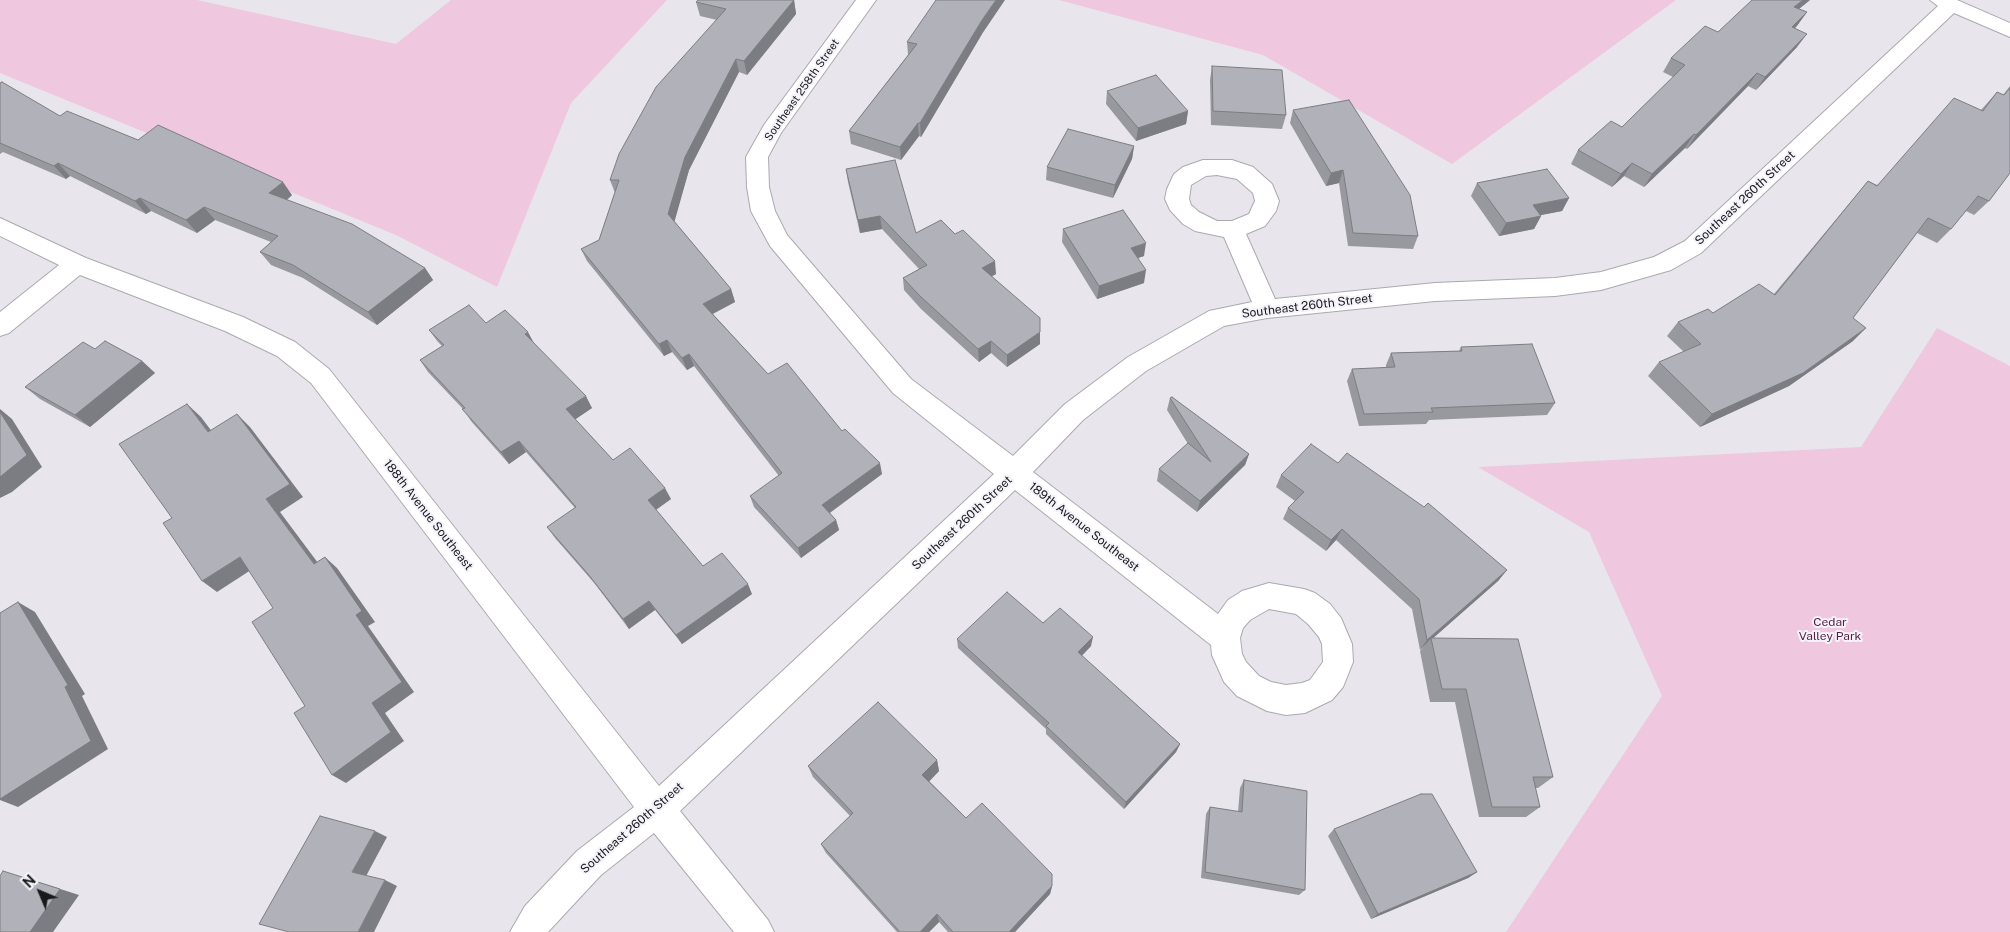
<!DOCTYPE html>
<html>
<head>
<meta charset="utf-8">
<style>
  body { margin:0 }
  #map { position:relative; width:2010px; height:932px; overflow:hidden; background:#e8e6ec; font-family:"Public Sans",sans-serif }
  canvas { display:block }
  .north { position:absolute; left:15px; top:867px; width:50px; height:50px; -webkit-text-stroke:4px #f5f3fa; paint-order:stroke; rotate:315deg; font-size:14px; font-weight:700; line-height:20px; text-align:center; color:#19181b }
  .north::after { content:''; display:block; margin:auto; width:18px; height:22px; background:#19181b; clip-path:polygon(50% 0,100% 100%,50% 72%,0 100%) }
</style>
</head>
<body>
<div id="map">
<canvas width="2010" height="932"></canvas>
<div class="north">N</div>
</div>
<script>
const g = document.querySelector('canvas').getContext('2d');
g.lineJoin = 'round';
function fillPath(path, color) { g.fillStyle = color; g.fill(path, 'evenodd'); }
const poly = rows => new Path2D(rows.map(r => 'M' + r).join(''));
function strokePath(path, color, width, dash) { g.strokeStyle = color; g.lineWidth = width; g.lineCap = dash ? 'butt' : 'round'; g.setLineDash(dash || []); g.stroke(path); }
function drawText(font, color, halo, rows, align = 'center') {
  g.font = font + ' "Public Sans",sans-serif'; g.lineWidth = 4; g.setLineDash([]); g.textBaseline = 'middle'; g.strokeStyle = halo; g.fillStyle = color; for (const [text, x, y, turn = 0] of rows) {
    g.save(); g.translate(x, y); g.rotate((+turn || 0) * Math.PI / 180); g.textAlign = isNaN(turn) ? turn : align; if (halo) g.strokeText(text, 0, 0); g.fillText(text, 0, 0); g.restore();
  }
}
fillPath(poly([
  [0,0,197,0,396,44,451,0,667,0,571,103,497,287,396,235,0,73],
  [1059,0,1676,0,1452,164,1263,55],
  [1937,328,2010,366,2010,932,1506,932,1662,696,1589,532,1478,467,1861,447]
]), '#efc7de');
const street = poly([
  [856,0,876,0,781,133,768,157,769,187,775,211,787,235,911,379,1013,456,1065,404,1128,357,1209,311,1252,302,1224,237,1195,231,1183,224,1170,210,1165,199,1167,189,1174,174,1183,167,1203,160,1232,160,1253,167,1272,184,1279,201,1276,211,1265,226,1246,234,1275,299,1435,283,1555,278,1601,272,1654,257,1685,241,1938,6,1930,0,1957,0,2010,23,2010,37,1954,13,1701,253,1671,270,1601,290,1555,296,1435,301,1267,318,1224,326,1146,371,1083,420,1033,472,1218,614,1228,600,1242,591,1269,583,1304,589,1315,593,1330,604,1341,618,1352,644,1353,662,1343,687,1332,700,1305,713,1286,715,1267,711,1237,696,1224,682,1212,655,1211,645,1015,490,680,811,768,920,774,932,734,932,654,833,601,875,548,932,510,932,525,906,577,851,634,807,311,383,277,356,225,331,80,275,9,333,0,336,0,312,59,265,0,236,0,218,86,258,243,317,295,342,329,369,659,786,994,474,893,393,770,246,751,211,747,187,746,157,764,125,856,0],
  [1217,175,1237,179,1253,193,1255,201,1249,214,1232,221,1217,221,1199,212,1191,205,1189,199,1191,185,1206,176,1217,175],
  [1269,609,1296,614,1308,624,1319,637,1322,644,1323,662,1310,680,1302,683,1286,685,1271,682,1259,676,1246,662,1242,654,1240,638,1243,628,1250,620,1269,609]
]);
strokePath(street, '#aba9af', 2);
fillPath(street, '#fff');
fillPath(poly([
  [794,0,796,14,747,75,739,72,689,170,674,221,731,289,735,302,713,314,768,374,842,431,882,474,830,513,836,520,839,530,801,558,754,507,750,496,779,476,694,366,687,370,672,352,664,356,587,261,581,249,599,240,615,193,610,180,717,20,700,16,696,2],
  [1810,0,1799,9,1807,12,1795,28,1797,47,1756,90,1748,86,1687,149,1685,148,1644,187,1624,176,1612,187,1571,164,1578,150,1622,127,1673,77,1663,72,1671,58],
  [982,34,921,137,919,136,901,160,851,144,849,131,908,55,907,42],
  [1212,66,1286,115,1282,129,1211,125,1210,80],
  [0,83,60,116,138,140,292,195,287,200,425,268,433,280,377,325,303,278,271,265,260,252,271,242,215,220,197,233,151,211,146,214,70,176,66,179,3,152,0,154],
  [2010,86,2010,173,1989,201,1974,215,1966,211,1951,229,1937,243,1917,233,1853,318,1853,341,1789,386,1700,427,1648,376,1659,362,1684,352,1667,336,1678,322,1713,313,1774,294,1868,181,1877,185,1981,110,1997,92,2003,95],
  [1107,91,1188,111,1186,124,1136,141,1106,104],
  [1293,110,1418,236,1413,249,1348,246,1339,183,1326,186,1290,123],
  [1134,146,1132,159,1113,198,1046,180,1047,167],
  [846,169,916,233,996,274,992,276,1040,344,1007,367,991,353,979,362,921,309,904,290,903,278,919,269,882,229,860,233,848,182],
  [1477,183,1569,198,1562,211,1540,215,1541,216,1534,229,1499,236,1471,196],
  [1063,229,1144,256,1138,258,1144,283,1097,299,1062,242],
  [486,323,535,345,592,408,575,419,613,460,671,499,656,510,703,566,752,594,682,644,655,610,629,629,595,584,555,538,547,527,575,508,526,452,509,464,471,421,463,409,428,372,420,360,442,346,438,342,429,330],
  [1461,347,1555,403,1547,415,1429,420,1426,424,1359,426,1347,381,1352,369,1386,368,1386,365,1391,353,1459,351],
  [95,349,142,361,155,373,90,427,40,399,25,387],
  [1170,398,1249,454,1245,465,1197,512,1157,481,1159,469,1188,444,1167,410],
  [1338,463,1507,570,1498,581,1433,638,1553,777,1538,788,1535,788,1540,807,1526,817,1479,817,1455,702,1430,702,1420,651,1426,644,1420,650,1412,609,1336,540,1326,551,1283,519,1288,508,1295,501,1276,487,1281,475],
  [1043,623,1091,646,1082,656,1180,744,1176,752,1124,809,1046,734,1046,729,958,648,957,639],
  [937,760,939,771,929,781,966,818,1052,886,1050,894,1015,932,948,932,939,922,929,932,897,932,826,853,821,844,850,816,813,777,808,766],
  [1244,780,1305,890,1299,895,1201,878,1206,814,1210,807,1238,812,1240,788],
  [1334,829,1477,872,1468,878,1371,919,1328,836]
]), '#98999f');
fillPath(poly([
  [794,0,796,14,747,75,744,61],
  [996,0,1005,0,982,34,921,137,920,123,982,20],
  [1803,0,1810,0,1785,20,1794,7],
  [1807,12,1797,26,1782,40,1792,27],
  [1807,34,1797,47,1756,90,1765,77],
  [736,59,739,72,689,170,673,227,668,214,685,157],
  [1757,73,1748,86,1687,149,1696,135],
  [1188,111,1186,124,1136,141,1138,128],
  [918,123,919,136,901,160,900,147],
  [1694,134,1685,148,1644,187,1652,174],
  [1134,146,1132,159,1113,198,1115,185],
  [58,163,70,176,66,179,54,166],
  [1632,163,1624,176,1612,187,1621,174],
  [1343,170,1339,183,1326,186,1331,173],
  [283,182,292,195,279,206,269,193],
  [140,198,151,211,146,214,135,201],
  [1569,198,1562,211,1526,218,1533,205],
  [204,207,215,220,197,233,186,220],
  [880,216,882,229,860,233,858,220],
  [1541,216,1534,229,1499,236,1506,223],
  [1146,243,1144,256,1129,261,1131,248],
  [995,261,996,274,983,281,982,268],
  [425,268,433,280,377,325,368,312],
  [1146,270,1144,283,1097,299,1099,286],
  [731,289,735,302,708,316,703,304],
  [1866,328,1853,341,1789,386,1700,427,1712,414],
  [528,332,535,345,525,334],
  [1040,332,1040,344,1007,367,1007,355],
  [667,340,672,352,664,356,659,344],
  [991,341,991,353,979,362,978,349],
  [689,354,694,366,687,370,682,358],
  [142,361,155,373,90,427,75,415],
  [586,396,592,408,573,421,566,409],
  [187,404,201,417,222,445,208,432],
  [0,409,12,419,42,467,12,492,0,498],
  [237,414,250,427,303,497,280,512,327,575,314,564,266,499],
  [519,441,526,452,509,464,501,452],
  [1249,454,1245,465,1197,512,1200,501],
  [880,463,882,474,825,516,822,505],
  [665,488,671,499,654,511,648,500],
  [836,520,839,530,801,558,798,548],
  [1342,529,1336,540,1326,551,1331,540],
  [240,557,254,568,217,592,202,581],
  [325,557,337,568,375,622,368,626,414,692,385,713,404,741,346,783,332,775,372,703,356,615],
  [1507,570,1498,581,1431,640,1431,638,1426,644,1420,650,1427,640],
  [748,584,752,594,682,644,676,635],
  [649,601,655,610,629,629,623,619],
  [18,602,35,612,85,694,82,696,108,749,18,807,0,800],
  [1093,637,1091,646,1076,661,1078,652],
  [1180,744,1176,752,1124,809,1126,802],
  [937,760,939,771,925,786,922,775],
  [375,831,387,837,365,878,352,872],
  [1477,872,1468,878,1371,919,1378,914],
  [23,877,79,895,53,932,30,932],
  [385,880,397,886,374,932,358,932],
  [1052,886,1050,894,1015,932,1009,932],
  [937,914,939,922,929,932,920,932]
]), '#7c7d82');
const building = poly([
  [698,0,794,0,744,61,736,59,685,157,668,214,731,289,703,304,768,374,787,363,842,431,845,429,880,463,822,505,836,520,798,548,750,496,782,473,689,354,682,358,667,340,659,344,581,249,599,240,619,180,610,180,619,154,656,87,726,9,696,2,698,0],
  [936,0,996,0,982,20,920,123,918,123,900,147,849,131,917,44,907,42,936,0],
  [1752,0,1803,0,1794,7,1807,12,1792,27,1807,34,1765,77,1757,73,1696,135,1694,134,1652,174,1632,163,1621,174,1578,150,1611,121,1622,127,1685,65,1671,58,1705,26,1718,32,1752,0],
  [1212,66,1282,70,1286,115,1213,111,1212,66],
  [1156,75,1188,111,1138,128,1107,91,1156,75],
  [2,82,60,116,67,111,138,140,158,125,283,182,269,193,352,224,425,268,368,312,293,265,260,252,278,236,204,207,186,220,140,198,135,201,58,163,54,166,0,143,0,83,2,82],
  [2010,88,2010,173,1989,201,1978,196,1951,229,1928,218,1853,318,1866,328,1803,373,1712,414,1659,362,1701,344,1678,322,1708,309,1713,313,1759,284,1775,295,1868,181,1877,186,1954,98,1983,111,1997,92,2004,95,2010,88],
  [1349,100,1410,195,1418,236,1353,233,1343,170,1331,173,1293,110,1349,100],
  [1068,129,1134,146,1115,185,1047,167,1068,129],
  [895,160,916,233,941,220,955,234,963,230,995,261,982,268,1040,318,1040,332,1007,355,991,341,978,349,920,296,903,278,927,265,880,216,858,220,846,169,895,160],
  [1547,169,1569,198,1533,205,1541,216,1506,223,1477,183,1547,169],
  [1123,210,1146,243,1131,248,1146,270,1099,286,1063,229,1123,210],
  [469,305,486,323,505,310,528,332,525,334,586,396,566,409,613,460,630,448,665,488,648,500,703,566,722,553,748,584,676,635,649,601,623,619,588,574,547,527,576,507,519,441,501,452,462,409,465,408,420,360,444,345,429,330,469,305],
  [105,341,142,361,75,415,25,387,83,342,95,349,105,341],
  [1532,344,1555,403,1431,408,1433,412,1364,414,1352,369,1395,367,1391,353,1462,351,1461,347,1532,344],
  [1172,397,1249,454,1200,501,1159,469,1188,443,1211,462,1170,398,1172,397],
  [187,404,208,432,237,414,290,484,266,499,314,564,325,557,362,611,356,615,402,682,372,703,391,732,332,775,294,713,305,706,252,622,273,608,240,557,202,581,163,523,172,518,119,444,187,404],
  [0,412,27,455,0,477,0,412],
  [1311,444,1338,463,1347,453,1424,507,1428,503,1507,570,1427,640,1419,599,1342,529,1331,540,1288,508,1304,492,1281,475,1311,444],
  [1007,592,1043,623,1060,608,1093,637,1078,652,1180,744,1126,802,1046,726,1049,723,957,639,1007,592],
  [18,602,68,685,65,687,91,741,0,799,0,613,18,602],
  [1431,638,1518,639,1553,777,1533,777,1540,807,1492,807,1466,689,1442,689,1431,638],
  [878,702,937,760,922,775,966,818,982,803,1052,874,1052,886,1009,932,953,932,937,914,920,932,900,932,821,844,853,813,808,766,878,702],
  [1244,780,1307,791,1305,890,1205,872,1210,807,1242,812,1244,780],
  [1421,794,1432,794,1477,872,1378,914,1334,829,1421,794],
  [320,816,375,831,352,872,385,880,358,932,289,932,259,924,320,816],
  [3,871,60,889,30,932,0,932,0,876,3,871]
]);
fillPath(building, '#b1b2b9');
strokePath(building, '#7c7d82', 1);
drawText('11px', '#19181b', '#f5f3fa', [
  ["Southeast 258th Street",802,90,-55]
]);
drawText('12px', '#19181b', '#f5f3fa', [
  ["Southeast 260th Street",1745,198,-43],
  ["Southeast 260th Street",1307,306,-7],
  ["188th Avenue Southeast",428,515,52],
  ["Southeast 260th Street",962,523,-43],
  ["189th Avenue Southeast",1084,527,38],
  ["Southeast 260th Street",632,828,-41]
]);
drawText('12px', '#571e43', '#f5f3fa', [
  ["Cedar",1830,622],
  ["Valley Park",1830,636]
]);
</script>
</body>
</html>
